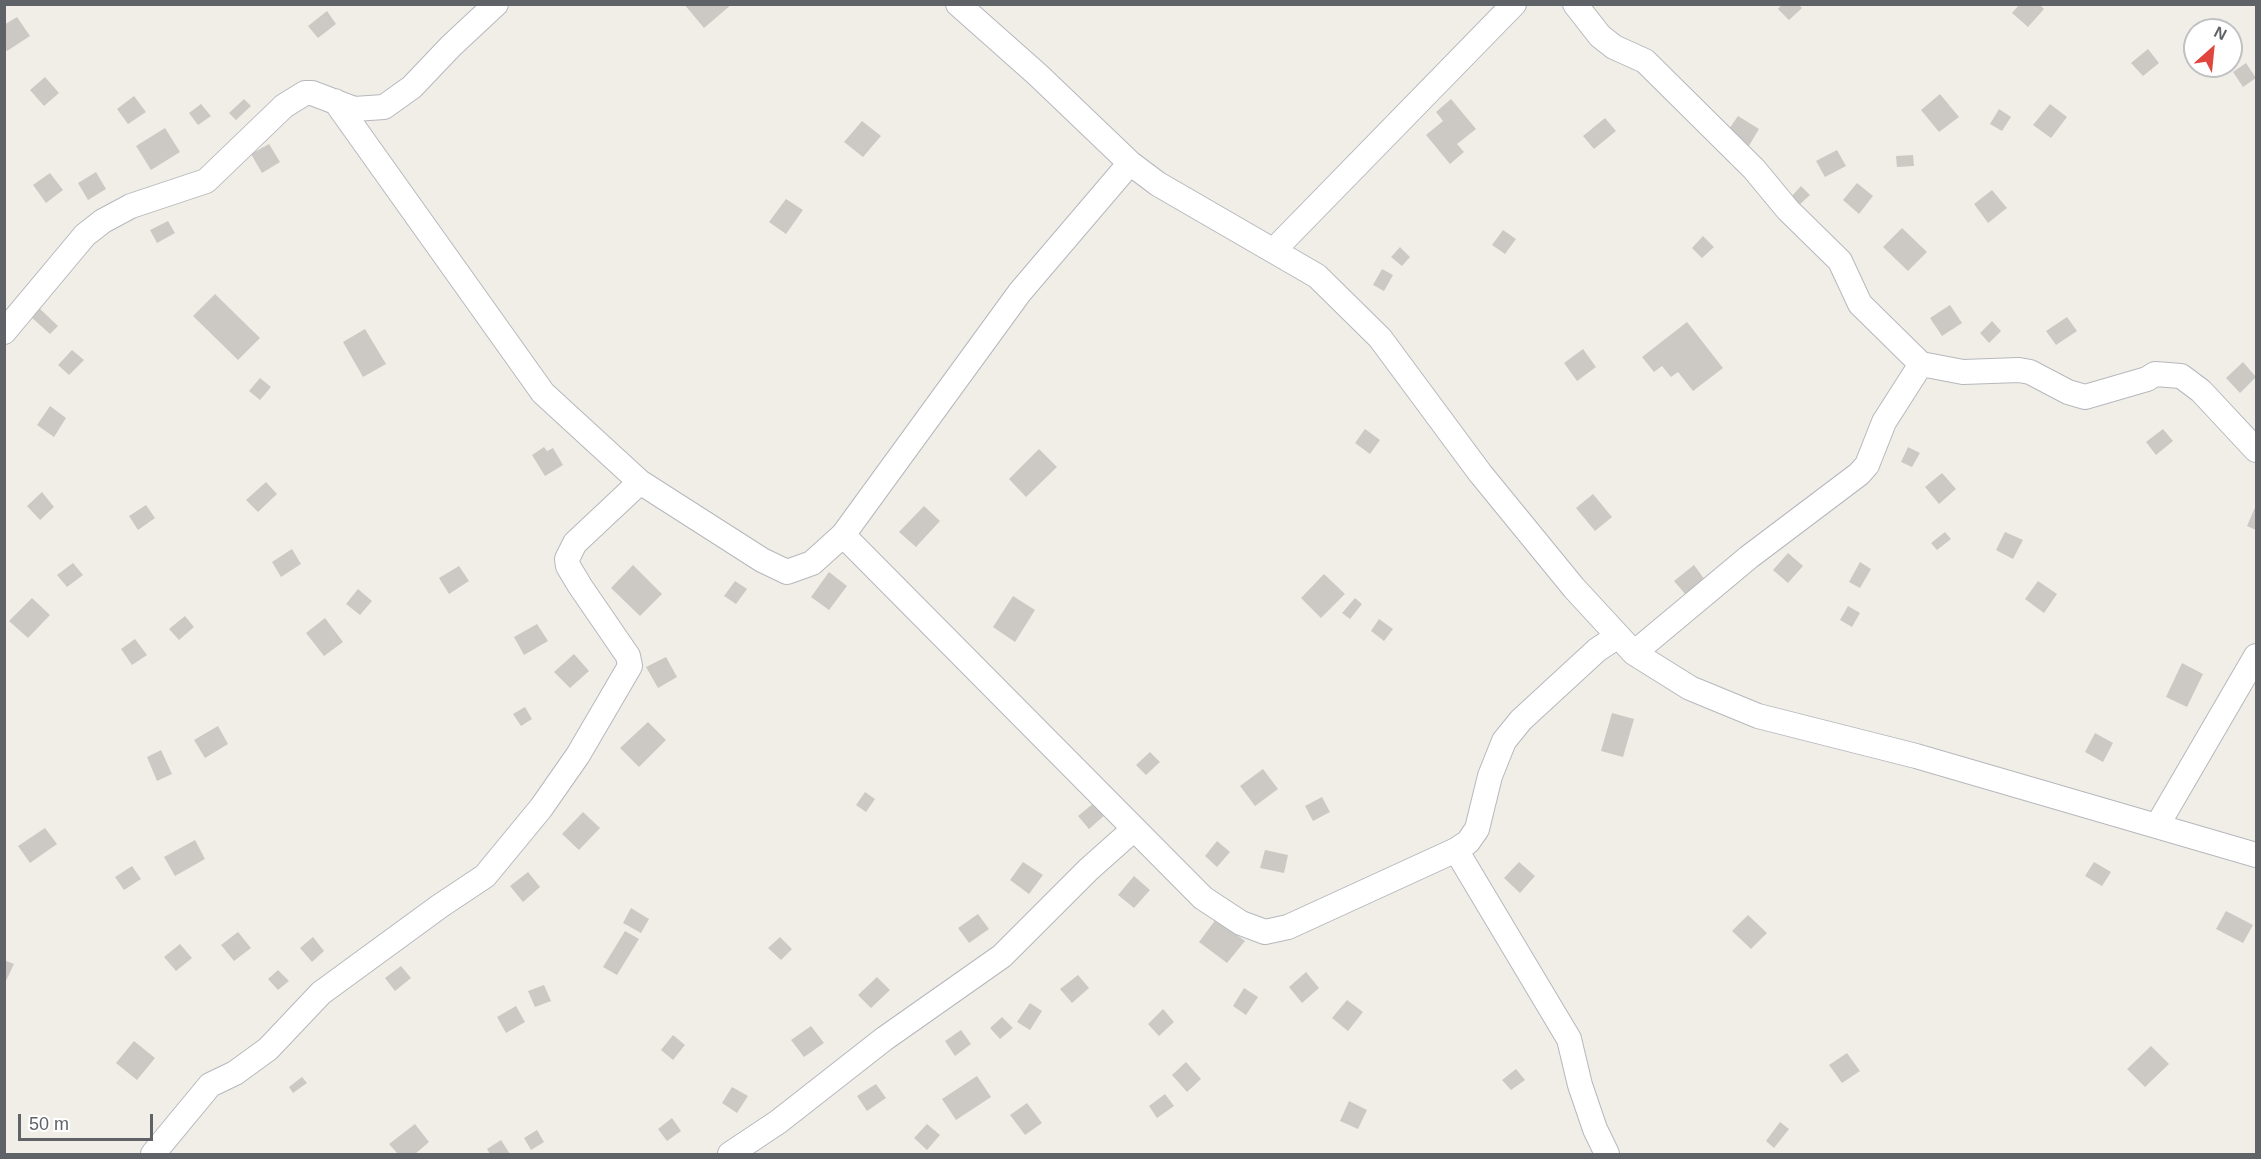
<!DOCTYPE html>
<html>
<head>
<meta charset="utf-8">
<style>
  body { margin:0 }
  #map { position:relative; width:2261px; height:1159px; overflow:hidden; background:#f1eee8; font-family:Helvetica,sans-serif }
  canvas { display:block }
  .frame { position:absolute; inset:0; border:6px solid #5f6367; pointer-events:none }
  .north { position:absolute; left:2183px; top:18px; width:60px; height:60px; box-sizing:border-box; background:#fff; border:2px solid #bfc1c2; border-radius:50%; rotate:27deg; font-size:16px; font-weight:700; line-height:24px; text-align:center; color:#5f6367 }
  .north::after { content:''; display:block; margin:auto; width:21px; height:27px; background:#e1463e; clip-path:polygon(50% 0,100% 100%,50% 72%,0 100%) }
  .scale { position:absolute; left:18px; top:1114px; width:135px; height:27px; box-sizing:border-box; border:3px solid #5f6367; border-top:0; padding-left:8px; font-size:18px; line-height:21px; white-space:nowrap; color:#5f6367; -webkit-text-stroke:4px #fff; paint-order:stroke }
</style>
</head>
<body>
<div id="map">
<canvas width="2261" height="1159"></canvas>
<div class="frame"></div>
<div class="north">N</div>
<div class="scale">50 m</div>
</div>
<script>
const g = document.querySelector('canvas').getContext('2d');
g.lineJoin = 'round';
function fillPath(path, color) { g.fillStyle = color; g.fill(path, 'evenodd'); }
const poly = rows => new Path2D(rows.map(r => 'M' + r).join(''));
function strokePath(path, color, width, dash) { g.strokeStyle = color; g.lineWidth = width; g.lineCap = dash ? 'butt' : 'round'; g.setLineDash(dash || []); g.stroke(path); }
fillPath(poly([
  [684,4,732,4,704,28],
  [1782,4,1798,4,1802,8,1789,20,1778,9],
  [2020,4,2039,4,2044,9,2028,27,2012,13],
  [327,11,336,24,318,38,308,26],
  [17,17,30,36,7,51,4,46,4,25],
  [2148,49,2159,63,2143,76,2131,63],
  [2246,63,2256,78,2243,87,2233,72],
  [45,77,59,93,44,106,30,90],
  [1940,94,1959,117,1939,132,1921,110],
  [134,96,146,112,128,124,117,109],
  [244,99,251,106,236,120,229,113],
  [1451,99,1476,129,1457,144,1464,152,1450,164,1426,135,1443,121,1436,112],
  [201,104,211,116,198,125,189,113],
  [2050,104,2067,117,2051,138,2033,125],
  [1999,109,2011,117,2002,131,1990,124],
  [1738,116,1759,129,1747,149,1725,135],
  [1605,118,1616,131,1594,149,1583,136],
  [862,121,881,136,863,157,844,142],
  [165,128,180,152,151,170,136,146],
  [269,144,280,162,262,173,251,154],
  [1837,150,1846,166,1825,177,1816,161],
  [1913,155,1914,166,1897,167,1896,156],
  [96,172,106,189,88,200,78,183],
  [50,173,63,190,46,203,33,185],
  [1857,183,1873,196,1859,214,1843,200],
  [1801,186,1810,195,1796,208,1788,200],
  [1992,190,2007,208,1988,223,1974,204],
  [786,199,803,210,786,234,769,222],
  [168,221,175,233,157,243,150,230],
  [1902,228,1927,252,1908,271,1883,247],
  [1503,230,1516,239,1505,254,1492,245],
  [1703,236,1714,247,1702,258,1692,248],
  [1400,247,1410,257,1402,266,1391,257],
  [1382,269,1393,275,1384,291,1373,285],
  [215,294,260,338,238,360,193,316],
  [1950,305,1962,323,1942,336,1930,318],
  [39,308,58,326,50,334,31,317],
  [2067,317,2077,331,2056,345,2046,331],
  [1992,321,2001,331,1989,343,1980,333],
  [1687,322,1723,368,1693,391,1678,372,1671,377,1662,366,1654,372,1642,357],
  [365,329,386,364,363,377,343,342],
  [1583,349,1596,367,1577,381,1564,363],
  [72,350,84,360,69,375,58,365],
  [2243,362,2256,377,2240,393,2226,378],
  [260,378,271,387,260,400,249,391],
  [50,406,66,418,54,437,37,425],
  [1365,429,1380,440,1370,454,1355,443],
  [2163,429,2173,441,2156,455,2146,442],
  [544,447,547,451,553,448,563,465,545,476,532,455],
  [1908,447,1920,453,1912,467,1901,462],
  [1039,449,1057,467,1026,497,1009,479],
  [1942,473,1956,489,1939,504,1925,487],
  [266,482,277,494,258,512,246,500],
  [42,492,54,507,40,520,27,506],
  [1593,494,1612,517,1595,531,1576,508],
  [146,505,155,518,138,530,129,516],
  [2256,505,2256,530,2247,526],
  [924,506,940,521,916,547,899,532],
  [1945,532,1951,539,1937,550,1931,543],
  [2005,532,2023,540,2013,559,1996,550],
  [292,549,301,564,281,577,272,562],
  [1788,553,1803,566,1788,583,1773,570],
  [1860,562,1871,569,1860,588,1849,582],
  [73,563,83,575,67,587,57,575],
  [633,565,662,594,640,616,611,588],
  [1694,565,1705,580,1686,595,1674,581],
  [459,566,469,581,449,594,439,578],
  [829,572,847,586,829,610,811,597],
  [1324,574,1345,594,1321,618,1301,598],
  [735,581,747,589,736,604,724,596],
  [2038,581,2057,594,2044,613,2025,599],
  [358,589,372,601,360,615,346,604],
  [1013,596,1035,610,1015,642,993,627],
  [32,598,50,615,28,638,9,621],
  [1355,598,1362,604,1350,619,1342,613],
  [1848,606,1860,613,1852,627,1840,620],
  [185,616,194,627,179,640,169,629],
  [325,618,343,642,324,656,306,633],
  [1379,619,1393,629,1384,641,1371,631],
  [537,624,548,641,524,655,514,637],
  [135,639,147,655,132,665,121,649],
  [574,654,589,671,570,688,554,672],
  [666,657,677,677,658,688,646,667],
  [2182,663,2203,674,2187,707,2166,697],
  [525,707,532,719,521,726,513,714],
  [1612,713,1634,719,1623,757,1601,751],
  [648,722,666,740,639,767,620,748],
  [218,726,228,744,205,758,194,740],
  [2095,733,2113,743,2103,762,2085,752],
  [161,750,172,774,157,781,147,757],
  [1150,752,1160,762,1146,775,1136,765],
  [1263,769,1278,789,1255,806,1240,786],
  [865,792,875,799,866,812,856,805],
  [1322,797,1330,812,1313,821,1305,806],
  [1095,802,1106,814,1089,829,1078,816],
  [583,812,600,828,579,850,562,834],
  [45,828,57,844,30,863,18,846],
  [195,840,205,859,175,876,164,857],
  [1217,841,1230,852,1217,867,1205,856],
  [1265,850,1288,855,1284,873,1260,868],
  [1023,862,1043,875,1029,894,1010,880],
  [1519,862,1535,876,1520,893,1504,878],
  [2094,862,2111,872,2102,886,2085,876],
  [132,866,141,879,124,890,115,877],
  [528,872,540,887,523,902,510,886],
  [1134,876,1150,890,1134,908,1118,895],
  [631,908,649,919,641,933,623,923],
  [2226,911,2253,925,2243,943,2216,929],
  [978,914,989,929,969,943,958,928],
  [1748,915,1767,933,1751,949,1732,931],
  [1216,919,1245,941,1227,963,1199,942],
  [625,931,639,939,617,975,603,967],
  [238,932,251,948,234,961,221,945],
  [313,937,324,951,312,962,300,948],
  [780,937,792,949,781,960,768,948],
  [180,944,192,958,176,971,164,957],
  [4,960,14,964,4,985],
  [401,966,411,978,395,991,385,978],
  [278,970,289,981,278,990,268,979],
  [1306,972,1319,988,1302,1003,1289,987],
  [1078,975,1089,988,1072,1003,1060,989],
  [877,977,890,990,871,1008,858,995],
  [544,985,551,1001,535,1007,528,991],
  [1244,988,1258,997,1246,1015,1233,1006],
  [1347,1000,1363,1012,1348,1031,1332,1018],
  [1030,1003,1042,1011,1030,1030,1017,1022],
  [516,1006,525,1022,506,1033,497,1017],
  [1163,1009,1174,1022,1159,1036,1148,1024],
  [1002,1017,1013,1028,1000,1039,990,1028],
  [811,1026,824,1043,804,1057,791,1040],
  [961,1030,971,1044,955,1056,945,1041],
  [673,1035,685,1045,673,1060,661,1050],
  [134,1041,155,1058,137,1080,116,1063],
  [2151,1046,2169,1064,2145,1087,2127,1069],
  [1847,1053,1860,1071,1842,1083,1829,1065],
  [1186,1062,1201,1079,1187,1092,1172,1075],
  [1516,1069,1525,1080,1511,1090,1502,1080],
  [977,1076,991,1097,956,1120,942,1099],
  [302,1077,307,1083,293,1093,289,1087],
  [876,1084,886,1098,867,1111,857,1096],
  [732,1087,748,1096,737,1113,722,1103],
  [1165,1094,1174,1106,1157,1118,1149,1106],
  [1349,1101,1367,1110,1358,1129,1340,1121],
  [1027,1103,1042,1123,1025,1135,1010,1115],
  [672,1118,681,1131,667,1141,658,1129],
  [1780,1122,1789,1129,1774,1148,1766,1141],
  [415,1124,429,1142,415,1154,398,1154,389,1144],
  [927,1124,940,1135,927,1150,914,1138],
  [537,1130,544,1142,531,1150,524,1138],
  [501,1140,510,1154,490,1154,487,1149]
]), '#ccc9c5');
const minor = poly([
  [958,4,1038,75,1130,163,1158,184,1317,276,1380,338,1480,473,1574,588,1634,653,1690,688,1758,716,1916,756,2256,855],
  [1575,4,1600,36,1614,47,1645,61,1754,169,1788,210,1840,261,1860,304,1921,364,1884,422,1867,465,1859,474,1749,557,1634,653],
  [335,101,543,393,640,482,762,560,787,572,812,563,843,535],
  [1130,163,1020,292,843,535,1203,898,1241,923,1265,932,1288,927,1456,850,1468,842,1477,829,1490,776,1504,741,1521,720,1597,650,1618,636],
  [1274,250,1514,4],
  [4,332,85,235,103,221,131,206,206,181,284,106,305,93,312,93,354,109,384,107,412,87,451,46,496,4],
  [1921,364,1963,372,2019,370,2030,372,2068,392,2085,397,2147,379,2155,374,2181,376,2201,391,2256,450],
  [2157,826,2256,656],
  [1456,850,1569,1039,1580,1085,1595,1129,1607,1154],
  [153,1154,210,1085,235,1073,268,1049,321,993,440,906,485,876,541,808,578,755,630,666,628,656,580,586,568,566,567,559,575,543,640,482],
  [730,1154,778,1122,884,1039,1002,956,1089,869,1134,829]
]);
strokePath(minor, '#b5b8bc', 26);
strokePath(minor, '#fff', 24);
</script>
</body>
</html>
